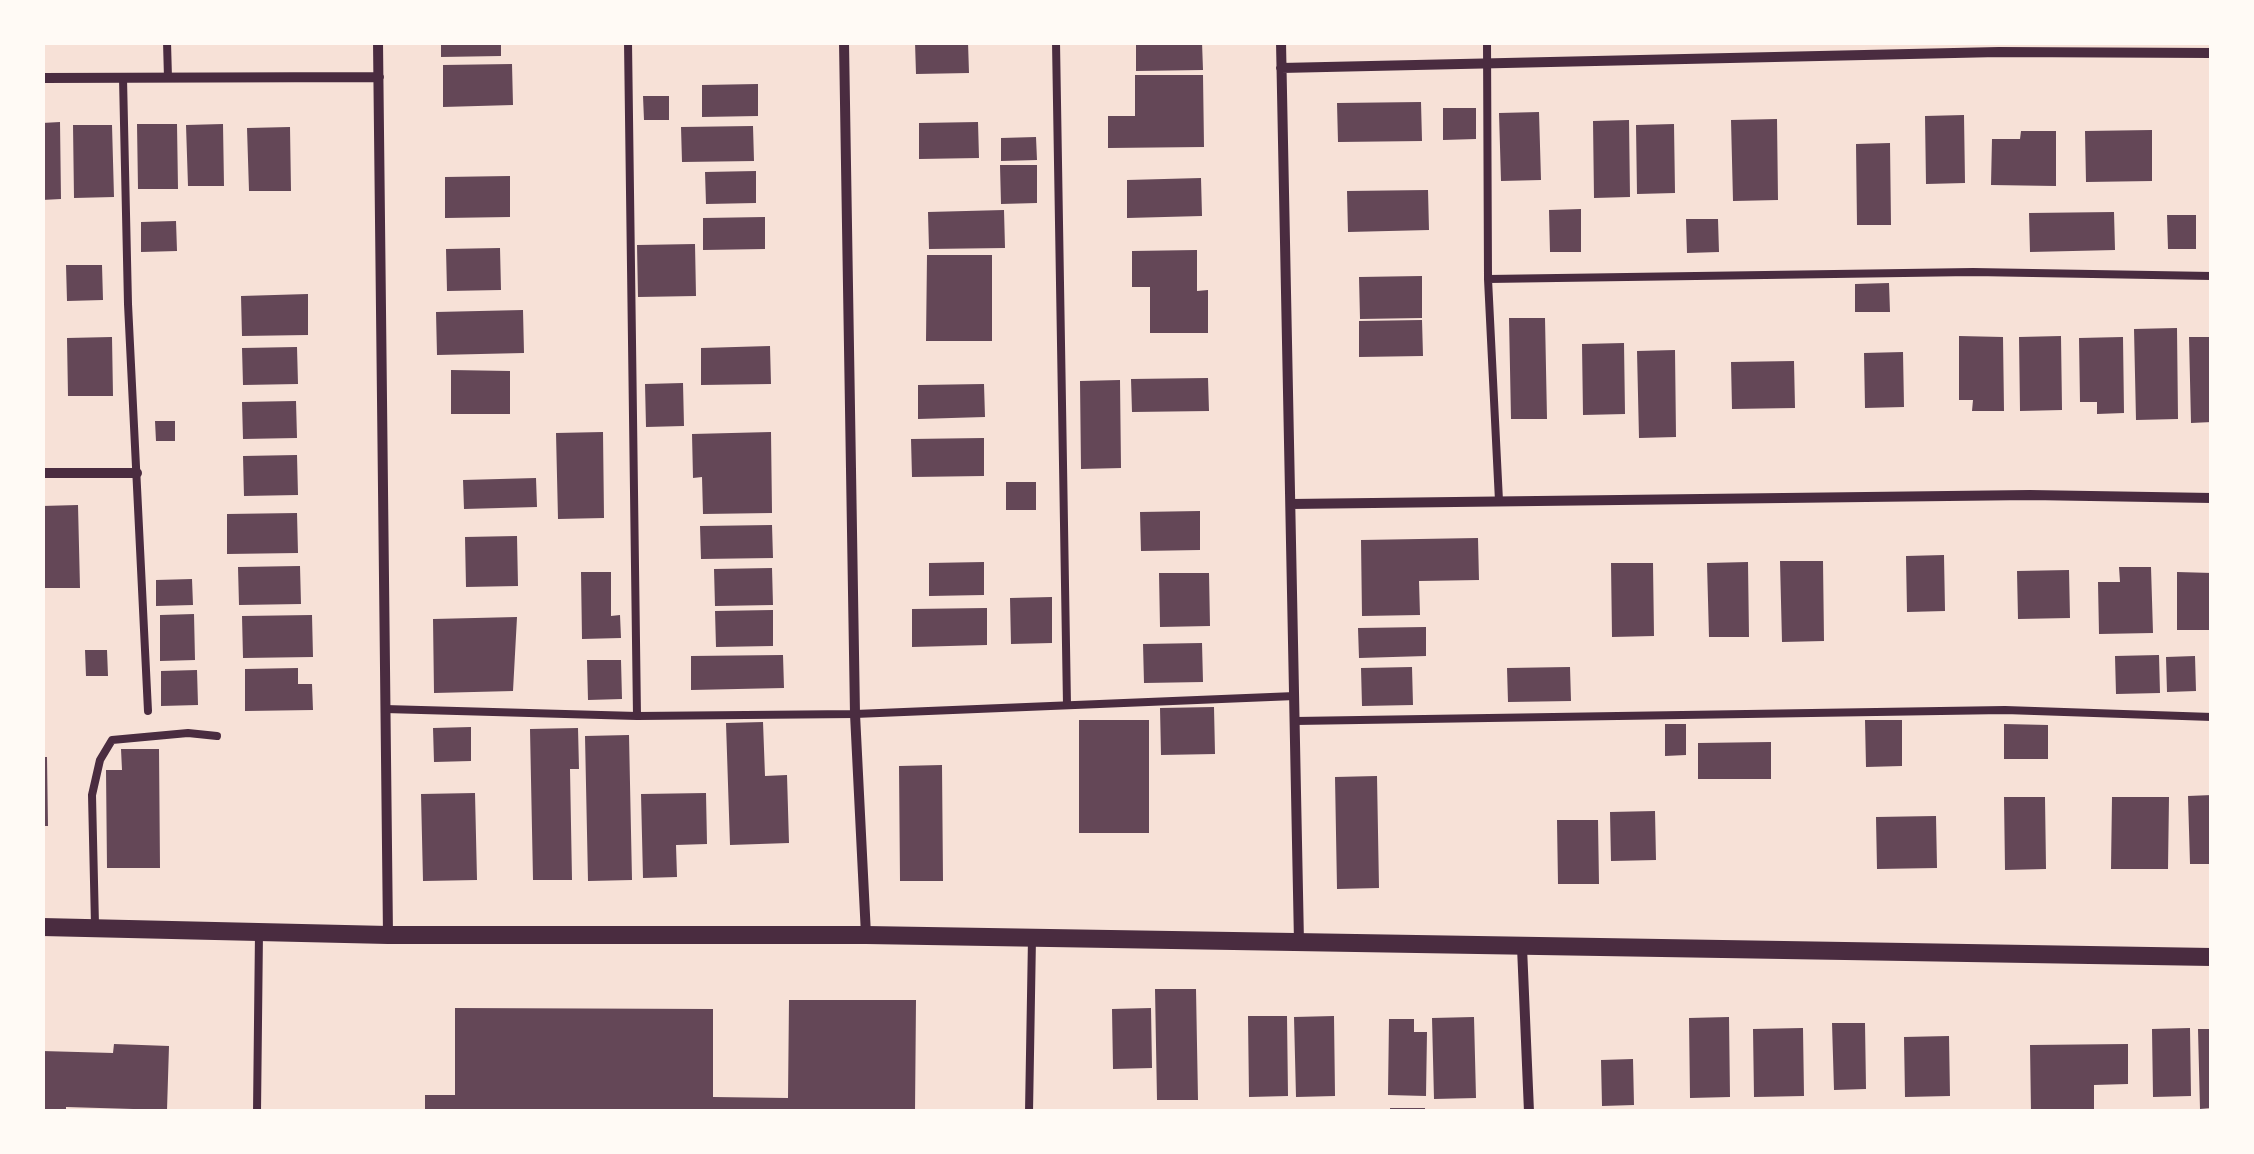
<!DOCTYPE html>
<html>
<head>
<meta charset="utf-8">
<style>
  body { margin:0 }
  #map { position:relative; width:2254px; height:1154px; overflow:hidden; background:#f7e1d7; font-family:"Space Grotesk",sans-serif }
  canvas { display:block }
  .frame { position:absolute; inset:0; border:45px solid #fffaf5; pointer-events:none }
</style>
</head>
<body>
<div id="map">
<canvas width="2254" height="1154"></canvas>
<div class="frame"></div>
</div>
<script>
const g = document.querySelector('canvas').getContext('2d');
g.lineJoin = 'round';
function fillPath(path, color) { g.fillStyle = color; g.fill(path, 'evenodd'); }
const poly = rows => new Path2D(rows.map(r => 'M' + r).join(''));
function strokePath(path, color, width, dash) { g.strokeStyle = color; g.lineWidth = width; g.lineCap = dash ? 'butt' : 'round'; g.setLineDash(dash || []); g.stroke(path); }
fillPath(poly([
  [441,42,501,42,501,56,441,57],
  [915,42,968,42,969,73,916,74],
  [1136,42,1202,42,1203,70,1136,71],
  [512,64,513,105,443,107,443,65],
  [1135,75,1203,75,1204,147,1108,148,1108,116,1135,116],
  [758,84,758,116,702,117,702,85],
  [643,96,669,96,669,120,644,120],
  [1421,102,1422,141,1338,142,1337,103],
  [1443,108,1476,108,1476,139,1443,140],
  [1539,112,1541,180,1501,181,1499,113],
  [1964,115,1965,183,1926,184,1925,116],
  [1777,119,1778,200,1733,201,1731,120],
  [1629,120,1630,197,1594,198,1593,121],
  [60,122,61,199,42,200,42,123],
  [978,122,979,158,919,159,919,123],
  [137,124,177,124,178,189,138,189],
  [223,124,224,186,188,186,186,125],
  [1674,124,1675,193,1637,194,1636,125],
  [73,125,112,125,114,197,74,198],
  [753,126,754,161,682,162,681,127],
  [290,127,291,191,249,191,247,128],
  [2152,130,2152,181,2086,182,2085,131],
  [2021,131,2056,131,2056,186,1991,185,1992,139,2020,139],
  [1036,137,1037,160,1001,161,1001,138],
  [1890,143,1891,225,1857,225,1856,144],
  [1000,165,1037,165,1037,203,1001,204],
  [756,171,756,203,706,204,705,172],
  [510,176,510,217,445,218,445,177],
  [1201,178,1202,216,1127,218,1127,180],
  [1428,190,1429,230,1348,232,1347,191],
  [1581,209,1581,252,1550,252,1549,210],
  [1004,210,1005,248,929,249,928,212],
  [2114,212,2115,250,2030,252,2029,213],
  [2167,215,2196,215,2196,249,2168,249],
  [765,217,765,249,703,250,703,218],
  [1686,219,1718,219,1719,252,1687,253],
  [176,221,177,251,141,252,141,222],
  [695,244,696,296,638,297,637,245],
  [500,248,501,290,447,291,446,249],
  [1197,250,1197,291,1208,290,1208,333,1150,333,1150,287,1132,287,1132,251],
  [927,255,992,255,992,341,926,341],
  [66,265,102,265,103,300,67,301],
  [1422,276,1422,318,1360,319,1359,277],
  [1889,283,1890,312,1855,312,1855,284],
  [308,294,308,335,242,336,241,296],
  [523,310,524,353,437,355,436,312],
  [1509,318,1545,318,1547,419,1511,419],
  [1422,320,1423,356,1359,357,1359,321],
  [2177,328,2178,419,2136,420,2134,329],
  [1959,336,2003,337,2004,411,1972,411,1973,400,1959,400],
  [2061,336,2062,410,2020,411,2019,337],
  [112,337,113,396,68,396,67,338],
  [2123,337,2124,413,2097,414,2097,402,2080,402,2079,338],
  [2189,337,2212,337,2212,422,2191,423],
  [1624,343,1625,414,1583,415,1582,344],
  [770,346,771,384,701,385,701,348],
  [297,347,298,384,243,385,242,348],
  [1675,350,1676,437,1639,438,1637,351],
  [1903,352,1904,407,1865,408,1864,353],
  [1794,361,1795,408,1732,409,1731,362],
  [451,370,510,371,510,414,451,414],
  [1208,378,1209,411,1132,412,1131,379],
  [1120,380,1121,468,1081,469,1080,381],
  [683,383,684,426,646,427,645,384],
  [984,384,985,417,918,419,918,385],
  [296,401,297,438,243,439,242,402],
  [155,421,175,421,175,441,156,441],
  [603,432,604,518,558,519,556,433],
  [771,432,772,513,703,514,702,477,693,478,692,434],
  [984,438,984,476,912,477,911,439],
  [297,455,298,495,244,496,243,456],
  [536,478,537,507,464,509,463,480],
  [1006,482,1036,482,1036,510,1006,510],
  [78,505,80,588,42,588,42,506],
  [1200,511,1200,550,1141,551,1140,512],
  [297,513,298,553,227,554,227,514],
  [772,525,773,558,701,559,700,526],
  [517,536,518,586,466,587,465,537],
  [1478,538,1479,580,1419,581,1420,615,1362,616,1361,540],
  [1944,555,1945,611,1907,612,1906,556],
  [1780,561,1823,561,1824,641,1782,642],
  [984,562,984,595,929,596,929,563],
  [1748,562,1749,637,1709,637,1707,563],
  [1611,563,1653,563,1654,636,1612,637],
  [300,566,301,604,239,605,238,567],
  [2119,567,2151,567,2153,633,2099,634,2098,582,2120,582],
  [772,568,773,605,715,606,714,569],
  [2069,570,2070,618,2018,619,2017,571],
  [581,572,611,572,611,616,620,615,621,638,582,639],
  [2177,572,2212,573,2212,630,2177,630],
  [1159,573,1209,573,1210,626,1160,627],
  [192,579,193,605,156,606,156,580],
  [1052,597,1052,643,1011,644,1010,598],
  [987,608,987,645,912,647,912,609],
  [773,610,773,646,716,647,715,611],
  [194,614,195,660,160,661,160,615],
  [312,615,313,657,243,658,242,616],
  [517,617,513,691,434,693,433,619],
  [1426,627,1426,656,1359,658,1358,628],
  [1202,643,1203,682,1144,683,1143,644],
  [85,650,107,650,108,676,86,676],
  [783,655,784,688,691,690,691,656],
  [2159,655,2160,693,2116,694,2115,656],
  [2195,656,2196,691,2167,692,2166,657],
  [587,660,621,660,622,699,588,700],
  [1412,667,1413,705,1362,706,1361,668],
  [1570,667,1571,701,1508,702,1507,668],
  [298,668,298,684,312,684,313,710,245,711,245,669],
  [197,670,198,705,161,706,161,671],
  [1214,707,1215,754,1161,755,1160,708],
  [1079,720,1149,720,1149,833,1079,833],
  [1865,720,1902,720,1902,766,1866,767],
  [763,722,765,776,787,775,789,843,730,845,726,723],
  [1665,724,1686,724,1686,755,1665,756],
  [2004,724,2048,725,2048,759,2004,759],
  [471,727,471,761,434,762,433,728],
  [578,728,579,769,570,769,572,880,533,880,530,729],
  [629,735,632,880,588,881,585,736],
  [1771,742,1771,779,1698,779,1698,743],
  [121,749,159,749,160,868,107,868,106,770,122,770],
  [42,757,47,757,48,826,42,826],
  [942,765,943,881,900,881,899,766],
  [1377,776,1379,888,1337,889,1335,777],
  [475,793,477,880,423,881,421,794],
  [706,793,707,844,676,845,677,877,643,878,641,794],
  [2212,795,2212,864,2190,864,2188,796],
  [2004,797,2045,797,2046,869,2005,870],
  [2112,797,2169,797,2168,869,2111,869],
  [1655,811,1656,860,1611,861,1610,812],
  [1936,816,1937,868,1877,869,1876,817],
  [1557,820,1598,820,1599,884,1558,884],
  [1155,989,1196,989,1198,1100,1157,1100],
  [789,1000,916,1000,915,1112,425,1112,425,1095,455,1095,455,1008,713,1009,713,1097,788,1098],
  [1151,1008,1152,1068,1113,1069,1112,1009],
  [1248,1016,1287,1016,1288,1096,1249,1097],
  [1334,1016,1335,1096,1296,1097,1294,1017],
  [1474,1017,1476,1098,1434,1099,1432,1018],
  [1729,1017,1730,1097,1690,1098,1689,1018],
  [1389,1019,1414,1019,1414,1032,1427,1032,1426,1096,1388,1095],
  [1832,1023,1865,1023,1866,1089,1834,1090],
  [1803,1028,1804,1096,1754,1097,1753,1029],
  [2190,1028,2191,1096,2153,1097,2152,1029],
  [2198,1029,2212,1029,2212,1108,2200,1109],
  [1949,1036,1950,1096,1905,1097,1904,1037],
  [114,1044,169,1046,167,1110,66,1107,66,1112,42,1112,42,1051,113,1053],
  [2128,1044,2128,1084,2094,1085,2094,1112,2031,1112,2030,1045],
  [1633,1059,1634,1105,1602,1106,1601,1060],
  [1390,1108,1425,1108,1425,1112,1390,1112]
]), '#644757');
strokePath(poly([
  [167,42,168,78],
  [628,42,637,716],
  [1056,42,1067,705],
  [1487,42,1488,279,1499,501],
  [123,78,128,304,148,711],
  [1488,279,1973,272,2212,276],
  [385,709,637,716,855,714,1295,696],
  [1295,721,2005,710,2212,717],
  [95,925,92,795,100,760,112,740,188,733,217,736],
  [257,1112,259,932],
  [1029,1112,1032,938]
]), '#4a2c40', 8);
strokePath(poly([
  [378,42,388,935],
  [844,42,855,714,866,935],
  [1281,42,1299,942],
  [1281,68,1999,52,2212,53],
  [42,78,379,77],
  [42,473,137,473],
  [1291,504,2030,495,2212,498],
  [1522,947,1529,1112]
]), '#4a2c40', 10);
strokePath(poly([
  [42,927,388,935,866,935,2212,957]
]), '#4a2c40', 18);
</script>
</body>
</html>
